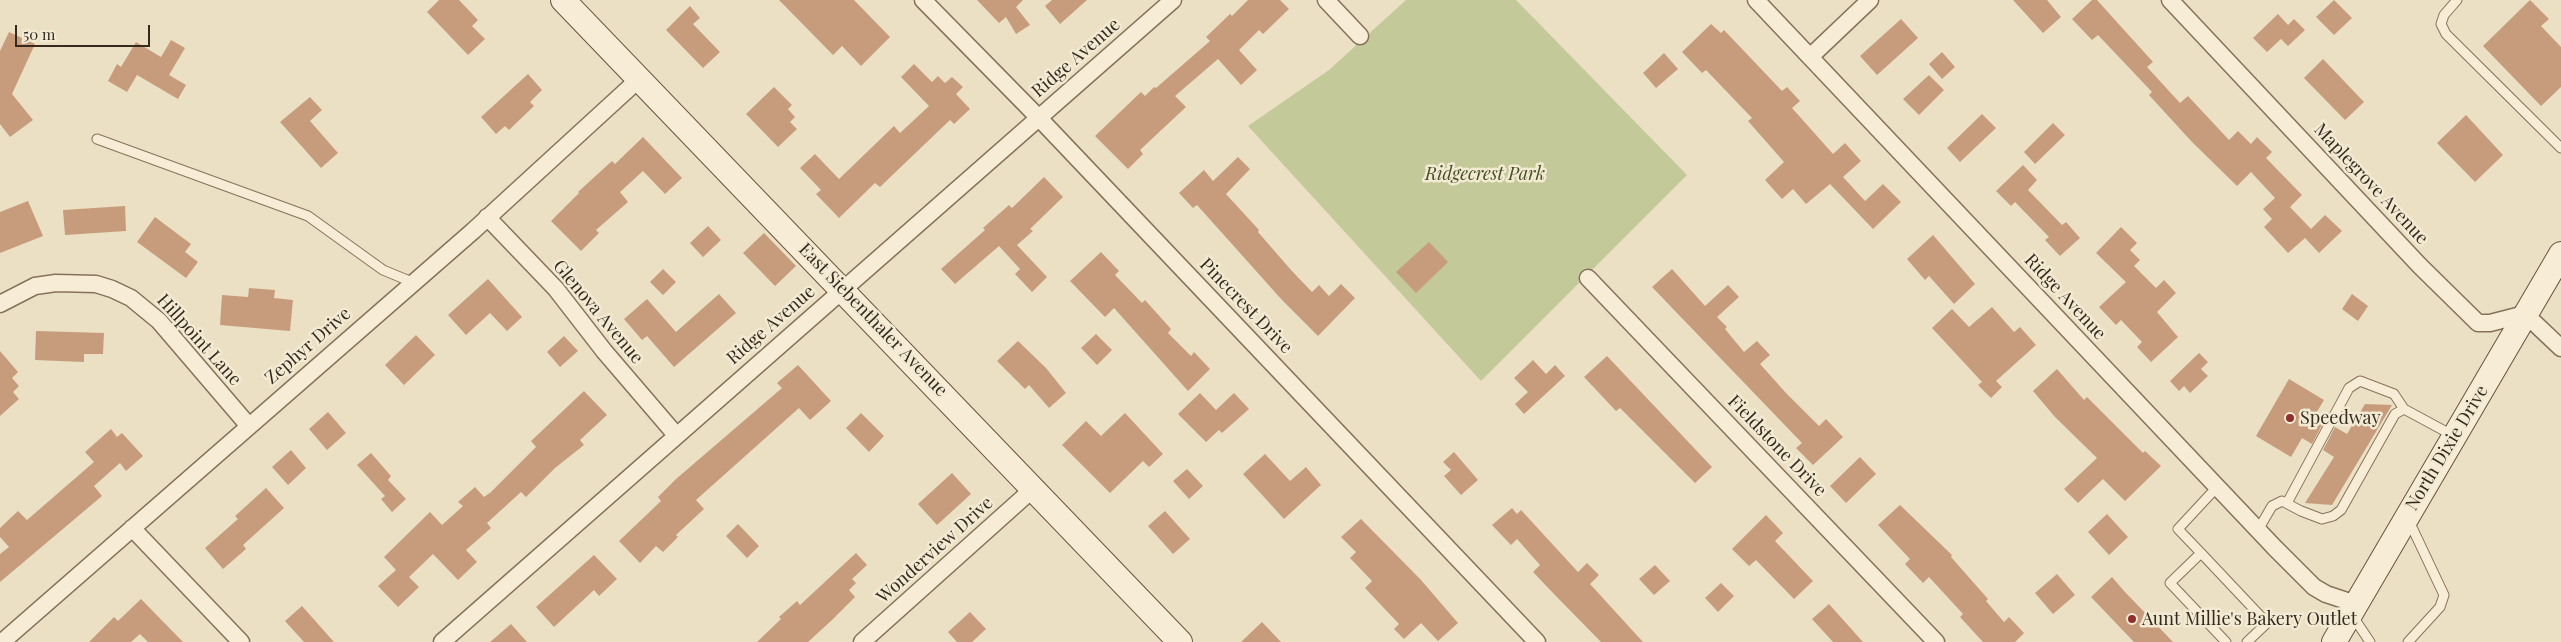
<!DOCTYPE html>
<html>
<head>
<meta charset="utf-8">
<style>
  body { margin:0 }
  #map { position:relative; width:2561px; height:642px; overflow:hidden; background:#ebe0c4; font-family:"Playfair Display",serif }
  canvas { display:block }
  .scale { position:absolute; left:15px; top:25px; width:135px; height:22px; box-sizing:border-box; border:2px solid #362a1f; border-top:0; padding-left:6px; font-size:15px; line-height:18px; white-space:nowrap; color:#362a1f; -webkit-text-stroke:4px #f3ead3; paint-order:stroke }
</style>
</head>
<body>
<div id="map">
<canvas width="2561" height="642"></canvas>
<div class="scale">50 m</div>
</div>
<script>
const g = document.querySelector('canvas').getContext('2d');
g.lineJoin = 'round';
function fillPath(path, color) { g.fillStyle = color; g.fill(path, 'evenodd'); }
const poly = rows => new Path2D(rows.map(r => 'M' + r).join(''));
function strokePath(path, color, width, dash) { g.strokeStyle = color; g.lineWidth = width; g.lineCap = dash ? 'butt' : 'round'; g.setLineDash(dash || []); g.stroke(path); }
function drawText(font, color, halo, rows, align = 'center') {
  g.font = font + ' "Playfair Display",serif'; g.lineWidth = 5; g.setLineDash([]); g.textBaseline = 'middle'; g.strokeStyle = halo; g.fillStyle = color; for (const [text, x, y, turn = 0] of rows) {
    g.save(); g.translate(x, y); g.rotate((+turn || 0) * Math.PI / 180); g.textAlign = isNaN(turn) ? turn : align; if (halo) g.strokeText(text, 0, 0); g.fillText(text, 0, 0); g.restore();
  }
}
fillPath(poly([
  [1406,0,1516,0,1687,175,1481,381,1248,126,1329,70]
]), '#c3c999');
fillPath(poly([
  [439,0,459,0,478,20,472,26,485,39,468,55,427,12],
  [779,0,854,0,890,37,861,66,842,46,833,55],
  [977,0,1023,0,1016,7,1030,25,1016,34,1006,17,999,23],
  [1052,0,1087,0,1060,24,1045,6],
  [1248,0,1280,0,1289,9,1263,34,1259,30,1239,50,1257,70,1241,85,1218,59,1175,96,1186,107,1140,150,1143,154,1128,169,1095,136,1141,92,1145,96,1154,87,1156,88,1210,41,1206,37,1230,14,1232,16],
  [2013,0,2047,0,2061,17,2043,33],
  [2092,0,2097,0,2153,62,2147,67,2180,103,2188,96,2229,140,2238,131,2251,144,2257,137,2272,152,2266,158,2302,195,2290,207,2311,229,2325,215,2342,231,2319,253,2305,238,2288,253,2264,227,2272,219,2263,209,2275,198,2251,172,2237,186,2192,142,2149,95,2152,92,2098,35,2092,40,2072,19],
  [2334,0,2352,18,2334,35,2316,17],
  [2530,0,2549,19,2541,26,2561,47,2561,87,2541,106,2483,46],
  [690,6,700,18,693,24,720,52,703,68,666,30],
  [2278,14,2288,25,2294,19,2305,30,2288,46,2281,39,2267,52,2253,38],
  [1901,19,1918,38,1877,75,1860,56],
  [1711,24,1721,33,1724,30,1782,91,1787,87,1800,101,1792,108,1833,154,1845,143,1861,161,1843,177,1865,201,1883,184,1901,202,1873,229,1830,184,1806,204,1793,189,1782,199,1765,180,1784,162,1748,121,1752,118,1706,70,1702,73,1682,52],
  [9,32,35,44,12,94,33,120,10,137,0,124,0,51],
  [171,40,185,48,169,75,186,85,178,99,137,75,127,92,108,81,117,64,121,67,136,42,161,57],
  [1942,52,1955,67,1942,79,1929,64],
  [1664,53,1678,69,1656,88,1643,73],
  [2323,59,2364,102,2345,120,2304,78],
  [914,64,932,82,938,76,945,83,952,77,963,87,956,94,970,109,954,124,950,120,880,187,875,183,839,218,816,194,821,190,800,168,815,154,839,179,894,126,900,133,929,106,901,77],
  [528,74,542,90,530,102,534,106,509,130,505,126,496,134,481,117],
  [1929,75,1944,90,1919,115,1903,99],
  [774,87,792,105,788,109,795,117,790,122,797,129,778,147,746,114],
  [310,97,322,110,310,121,338,153,321,168,280,122],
  [1982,114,1996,128,1960,162,1947,148],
  [2466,115,2503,155,2475,182,2437,143],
  [2053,123,2065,135,2035,164,2024,152],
  [643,137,682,178,665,194,643,171,620,192,628,202,596,230,599,233,581,251,551,221,579,193,578,192,612,161,615,164],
  [1238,157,1250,169,1226,194,1259,230,1258,232,1291,270,1312,292,1319,285,1329,296,1341,284,1355,298,1318,336,1282,300,1197,205,1193,208,1179,193,1204,170,1213,181],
  [2023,165,2037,180,2028,190,2062,225,2066,222,2080,238,2060,256,2045,240,2049,237,2015,202,2011,206,1996,191],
  [1044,177,1063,197,1030,229,1033,231,1017,245,1047,277,1032,292,1015,274,1020,269,999,246,955,284,941,269,985,230,983,228,1009,205,1012,208],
  [28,201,43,236,0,253,0,212],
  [125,206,126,231,65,235,63,210],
  [155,217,191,244,185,252,198,262,186,278,137,242],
  [708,226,721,240,703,257,690,243],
  [2121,227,2137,243,2130,250,2140,260,2134,266,2156,288,2164,280,2176,293,2157,312,2178,337,2151,362,2137,347,2142,342,2121,320,2116,325,2099,307,2126,282,2096,253],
  [764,233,796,266,775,286,743,253],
  [1933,235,1975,284,1954,304,1929,276,1925,280,1907,259],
  [1429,242,1448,262,1416,293,1396,272],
  [1101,252,1119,271,1115,275,1142,303,1145,300,1171,329,1168,333,1191,356,1194,352,1210,369,1188,391,1114,308,1105,317,1070,281],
  [663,269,676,282,663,295,650,282],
  [1672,269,1705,306,1728,285,1739,297,1717,317,1727,327,1725,329,1744,352,1757,341,1770,355,1760,364,1786,393,1819,426,1826,419,1843,437,1813,465,1796,448,1802,443,1652,287],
  [488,279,522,317,507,331,490,313,466,335,448,315],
  [249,288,275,290,274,298,293,300,290,331,220,325,222,295,248,297],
  [719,294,736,313,674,367,647,336,642,340,624,319,647,299,676,332],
  [2352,294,2368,306,2358,321,2342,309],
  [1992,307,2014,332,2020,327,2036,345,1996,381,2002,387,1991,398,1978,385,1982,382,1932,328,1952,309,1969,327],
  [36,331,104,333,103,354,84,354,84,362,35,360],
  [1096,334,1112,350,1097,365,1081,348],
  [416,335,435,355,404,385,385,365],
  [564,336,578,351,560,367,547,352],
  [1018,341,1046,368,1066,393,1049,408,1029,385,1025,389,997,361],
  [0,351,18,372,12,378,19,386,13,392,19,399,0,416],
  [2199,353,2208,362,2201,369,2208,376,2190,393,2184,386,2179,391,2170,381],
  [1607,356,1712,467,1695,483,1620,408,1616,411,1584,377],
  [1533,360,1546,374,1555,365,1565,376,1524,414,1515,404,1528,392,1514,378],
  [798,365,831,401,810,420,799,408,696,500,704,509,676,535,678,537,663,552,656,546,640,563,619,541,661,501,658,497,676,479,782,388,777,383],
  [2057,369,2084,400,2087,397,2143,453,2145,451,2161,466,2125,501,2103,479,2078,503,2064,489,2097,458,2055,417,2033,391],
  [2289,379,2324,400,2315,415,2324,421,2312,444,2302,438,2291,457,2256,436],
  [584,391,607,415,580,440,584,445,555,468,526,497,521,492,487,523,491,528,466,550,477,562,458,580,433,554,409,577,419,587,398,607,378,586,396,570,384,557,430,512,442,525,463,506,458,502,475,487,484,497,491,492,536,447,531,441],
  [1200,393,1216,410,1234,393,1249,409,1222,433,1219,430,1206,442,1178,414],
  [2365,404,2392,405,2332,505,2305,503,2334,457,2323,450,2335,427,2347,434],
  [328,412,346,433,327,450,309,429],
  [861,413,884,436,869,452,846,428],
  [1125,413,1163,454,1149,467,1143,461,1110,493,1062,445,1086,421,1101,436],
  [111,429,117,437,122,433,143,456,126,471,120,463,94,486,102,496,0,582,0,554,9,547,0,537,0,528,18,511,27,520,94,462,85,452],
  [291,450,306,468,288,485,272,467],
  [1454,452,1478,480,1461,495,1444,476,1451,470,1443,462],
  [371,453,391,476,388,480,406,499,392,512,381,499,385,496,357,465],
  [1265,454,1290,481,1306,467,1321,485,1284,519,1243,474],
  [1860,457,1876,474,1846,503,1830,486],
  [1187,469,1203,486,1189,499,1173,481],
  [952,473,971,494,937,525,918,504],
  [266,488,284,508,243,545,246,549,223,569,205,548,238,519,235,516],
  [1900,505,1952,555,1951,557,1988,599,1986,601,2004,622,2009,617,2024,633,2015,642,1983,642,1960,617,1963,614,1929,577,1923,583,1905,564,1910,559,1878,525],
  [1512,508,1517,514,1521,510,1578,572,1587,563,1599,575,1590,584,1643,642,1601,642,1554,594,1533,572,1540,565,1517,539,1511,545,1492,525],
  [1165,511,1190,539,1173,554,1148,526],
  [2107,514,2128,537,2109,555,2088,532],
  [1766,515,1783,533,1775,541,1813,581,1794,599,1756,560,1749,566,1732,549],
  [1361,519,1421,580,1458,623,1438,641,1421,623,1404,639,1394,629,1399,624,1365,588,1372,581,1350,558,1356,552,1341,537],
  [738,524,759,546,747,558,726,536],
  [856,553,867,565,852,579,856,583,849,590,855,597,832,620,808,642,757,642,781,619,779,617,797,601,800,605],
  [594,555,617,579,599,596,594,590,554,627,536,607],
  [1655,565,1670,581,1654,595,1639,579],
  [2057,574,2075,595,2053,614,2035,593],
  [2112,577,2125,592,2173,642,2134,642,2091,597],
  [1721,583,1734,596,1718,612,1705,598],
  [141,599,183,642,148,642,140,634,131,642,89,642,114,617,118,621],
  [1829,604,1863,642,1833,642,1812,619],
  [302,606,334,642,304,642,285,621],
  [970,612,986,629,972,642,957,642,948,632],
  [1262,622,1281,642,1241,642],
  [511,624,527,642,490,642]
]), '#c79c7c');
const lane = poly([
  [2457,0,2444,15,2441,24,2446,34,2561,148],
  [97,139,308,216,383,270,412,282],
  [2287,503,2349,388,2360,381,2394,394,2404,409],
  [2258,530,2272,506,2282,501,2301,511,2322,519,2333,516,2341,510,2395,414,2404,409,2454,436],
  [2201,553,2178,529,2217,487],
  [2352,615,2370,642],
  [2226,642,2170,583,2201,553,2267,623,2247,642],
  [2408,642,2440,607,2444,595,2409,521]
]);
const street = poly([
  [923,0,1038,117,1537,642],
  [1326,0,1360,36],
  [1756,0,2275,548,2314,587,2326,594,2356,604],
  [2170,0,2420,266,2478,323,2490,323,2525,314,2561,348],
  [1810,57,1870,0],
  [487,217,556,289,604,351,676,435],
  [1588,278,1936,642],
  [0,304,35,286,56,283,96,284,112,289,131,298,159,321,248,425],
  [132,528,241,642],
  [2,642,473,231,639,79],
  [442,642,1173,0],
  [862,642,1034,488]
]);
const secondary = poly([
  [563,0,1180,642],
  [2334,642,2561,254]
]);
strokePath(lane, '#85725b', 11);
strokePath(street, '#85725b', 19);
strokePath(secondary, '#67533f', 26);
strokePath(lane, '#f7edd7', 9);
strokePath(street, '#f7edd7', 16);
strokePath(secondary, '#f7edd7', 24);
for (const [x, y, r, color] of [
  [2290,418,5,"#902f2f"],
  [2132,619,5,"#902f2f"]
]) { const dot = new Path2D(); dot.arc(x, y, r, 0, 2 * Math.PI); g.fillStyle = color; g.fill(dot); strokePath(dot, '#f3ead3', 2); }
drawText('18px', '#362a1f', '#f3ead3', [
  ["Ridge Avenue",1076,58,-41],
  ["Maplegrove Avenue",2371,184,47],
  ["Ridge Avenue",2065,297,47],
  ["Pinecrest Drive",1246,306,46],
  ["Glenova Avenue",598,312,50],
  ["East Siebenthaler Avenue",873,320,46],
  ["Ridge Avenue",771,325,-41],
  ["Hillpoint Lane",199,340,48],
  ["Zephyr Drive",308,346,-41],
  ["Fieldstone Drive",1777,446,46],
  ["North Dixie Drive",2447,448,-59],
  ["Wonderview Drive",935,550,-42]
]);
drawText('italic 18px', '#465126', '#f3ead3', [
  ["Ridgecrest Park",1485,174]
]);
drawText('18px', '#362a1f', '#f3ead3', [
  ["Speedway",2300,418],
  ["Aunt Millie's Bakery Outlet",2142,619]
], 'left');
</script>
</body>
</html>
